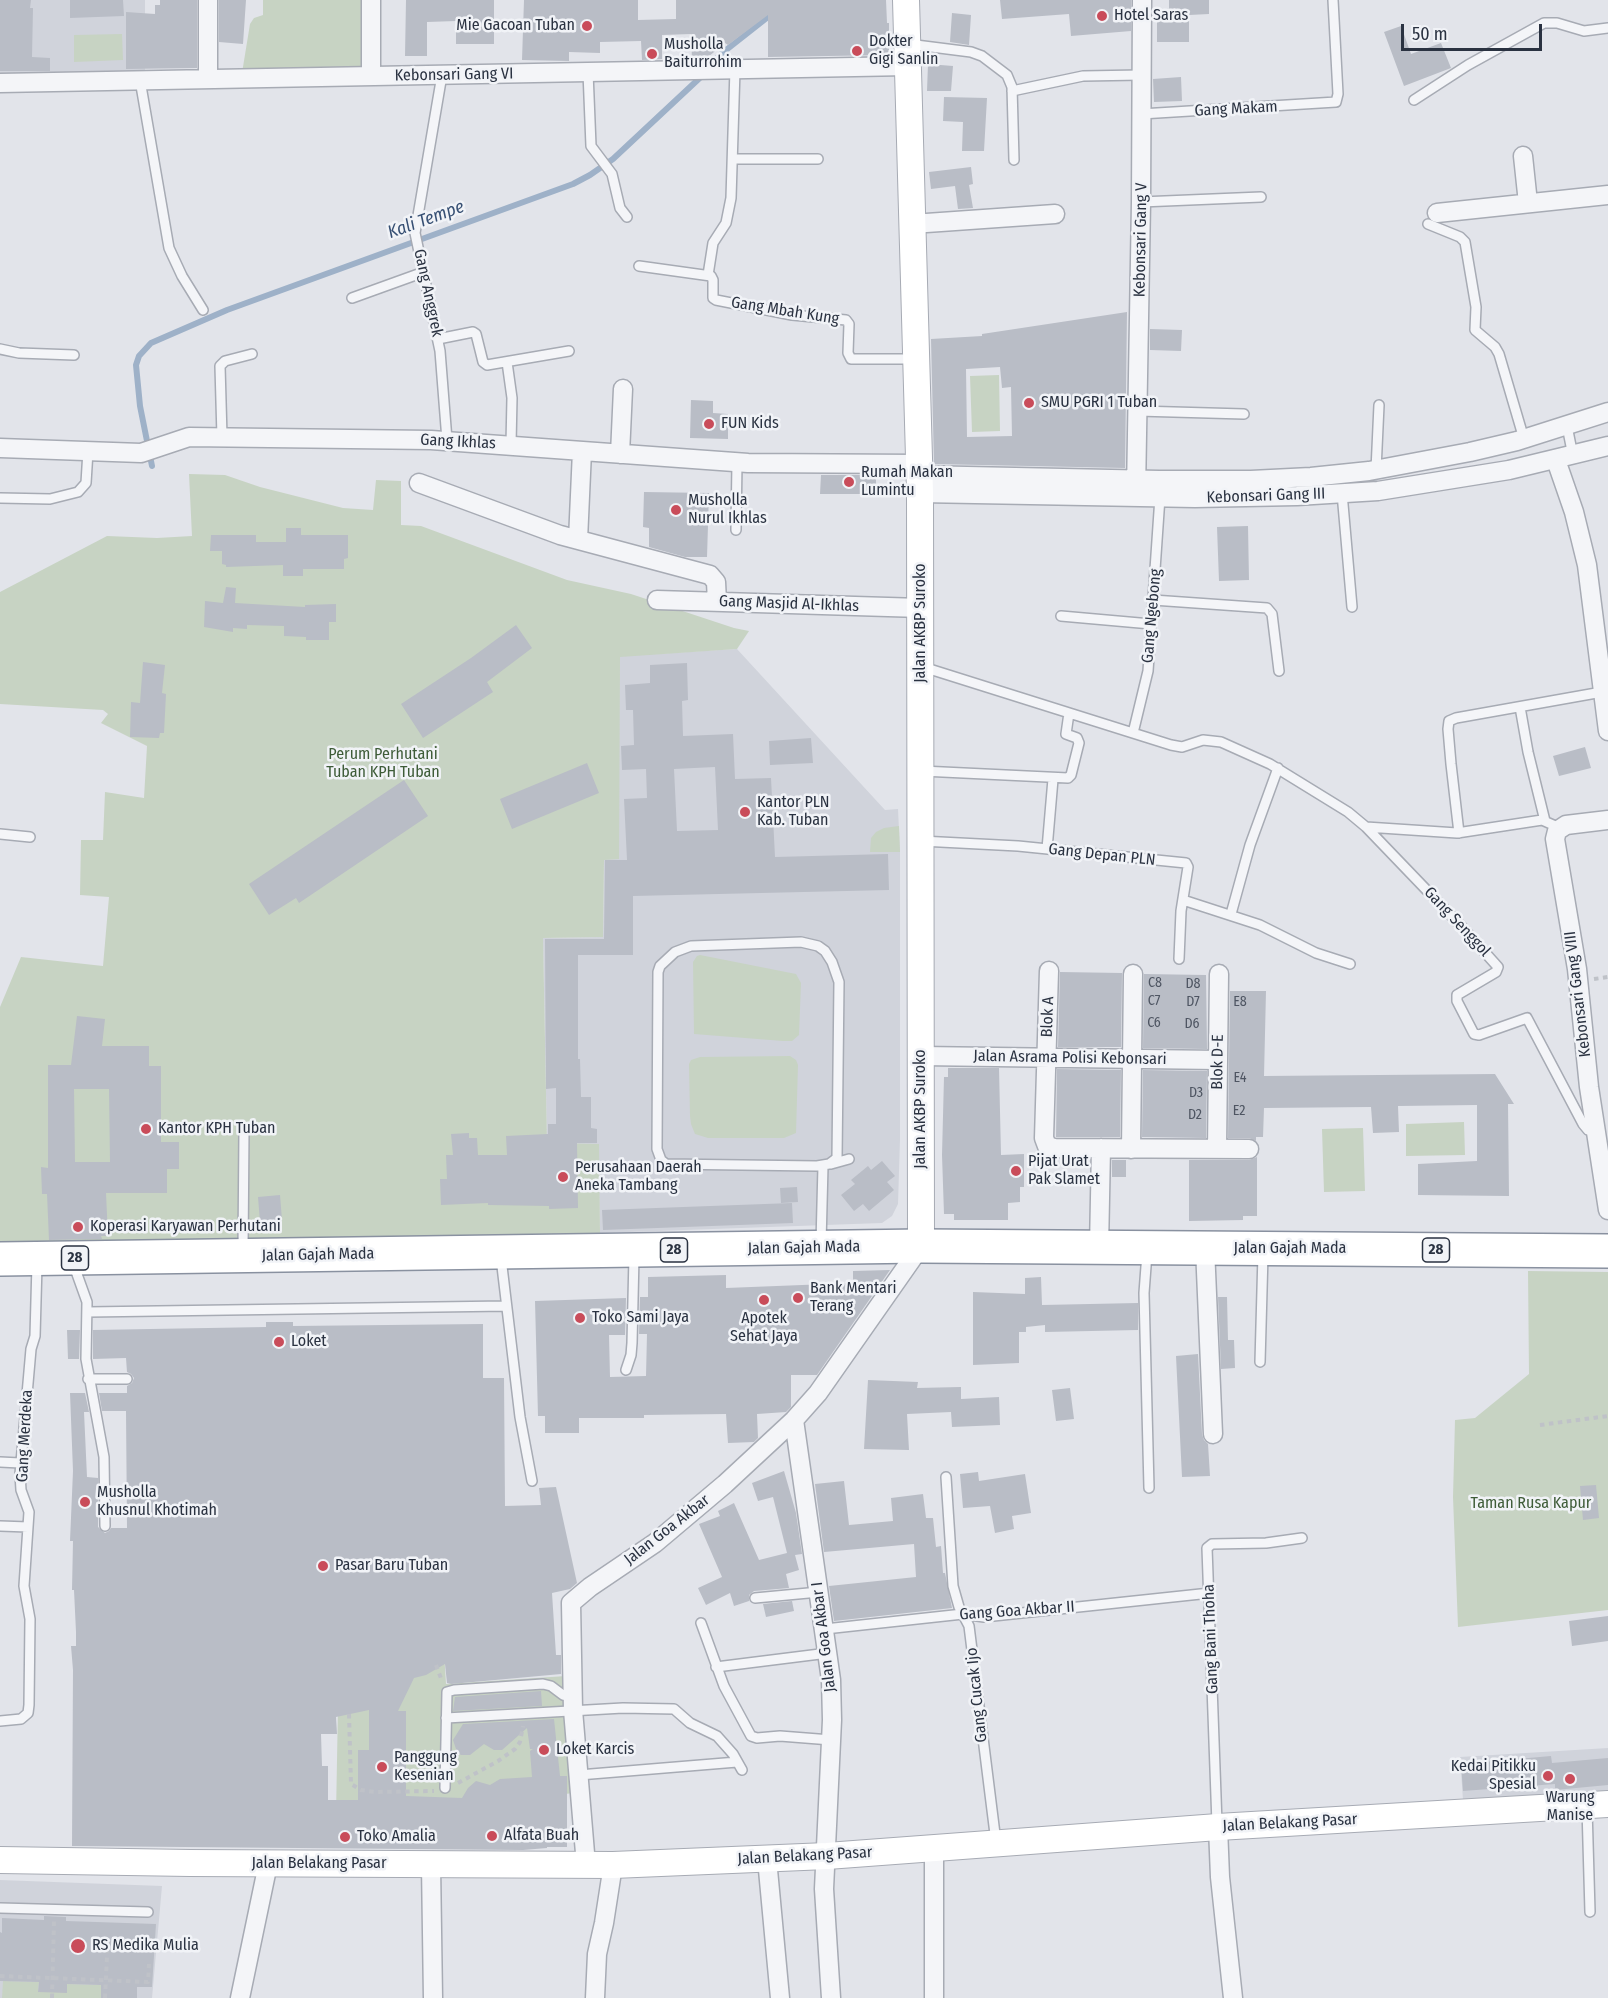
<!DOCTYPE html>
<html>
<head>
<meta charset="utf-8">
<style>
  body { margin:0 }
  #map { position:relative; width:1608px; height:1998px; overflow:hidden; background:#e2e4ea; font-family:"Fira Sans Condensed",sans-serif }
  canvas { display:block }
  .scale { position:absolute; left:1401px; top:24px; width:141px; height:27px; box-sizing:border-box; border:3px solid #2a3241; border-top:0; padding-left:8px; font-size:18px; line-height:21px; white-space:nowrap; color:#2a3241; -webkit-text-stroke:4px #f1f3f7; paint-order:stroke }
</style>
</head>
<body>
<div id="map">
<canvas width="1608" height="1998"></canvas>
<div class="scale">50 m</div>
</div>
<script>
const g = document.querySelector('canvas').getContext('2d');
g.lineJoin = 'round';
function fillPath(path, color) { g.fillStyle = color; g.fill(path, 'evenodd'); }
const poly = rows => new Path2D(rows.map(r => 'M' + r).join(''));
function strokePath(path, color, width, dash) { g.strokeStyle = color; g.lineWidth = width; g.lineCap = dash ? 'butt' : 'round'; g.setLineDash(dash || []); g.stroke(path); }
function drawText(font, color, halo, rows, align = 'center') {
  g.font = font + ' "Fira Sans Condensed",sans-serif'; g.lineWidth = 5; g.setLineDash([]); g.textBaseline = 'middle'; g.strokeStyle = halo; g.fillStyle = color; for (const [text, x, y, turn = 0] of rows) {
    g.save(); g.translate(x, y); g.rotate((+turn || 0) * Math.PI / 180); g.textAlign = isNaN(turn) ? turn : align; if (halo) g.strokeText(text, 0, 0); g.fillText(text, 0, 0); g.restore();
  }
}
fillPath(poly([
  [0,0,145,0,145,78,0,79],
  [737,649,885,810,898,809,900,852,900,1139,898,1204,892,1216,882,1223,600,1233,598,1144,547,1144,543,938,603,937,604,859,619,859,619,656],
  [1608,1748,1608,1791,1463,1800,1460,1757],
  [0,1880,162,1886,152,1998,0,1998]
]), '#d0d3db');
fillPath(poly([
  [263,0,363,0,363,64,361,67,358,70,242,73,250,24,254,18,263,15],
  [122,34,123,60,74,62,74,35],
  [999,375,1000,431,972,432,970,376],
  [189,474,225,475,260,487,343,508,373,510,376,480,401,481,401,525,421,526,567,580,631,594,734,628,749,631,737,649,620,657,619,859,604,860,603,937,543,938,547,1143,599,1144,600,1233,45,1244,0,1242,0,1007,21,957,103,966,109,897,80,895,81,840,103,840,105,792,144,798,147,746,101,723,108,714,103,710,0,704,0,592,107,536,157,538,192,536],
  [899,826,900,852,870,852,871,838,876,832,884,828],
  [700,955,796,974,801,983,799,1035,792,1041,783,1041,694,1034,693,962,697,956],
  [790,1056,796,1060,798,1065,796,1133,784,1138,708,1138,695,1134,691,1124,690,1116,689,1064,691,1060,700,1057],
  [1464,1122,1465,1155,1406,1156,1406,1124],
  [1363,1128,1365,1191,1324,1192,1322,1129],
  [1528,1271,1608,1272,1608,1610,1458,1627,1453,1497,1455,1420,1475,1418,1529,1374],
  [443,1636,446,1684,566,1676,575,1793,336,1815,338,1706],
  [3,1981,39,1982,38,1992,67,1992,67,1984,101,1985,101,1998,2,1998]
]), '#c7d3c3');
strokePath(poly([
  [710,66,721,54,768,17,783,0],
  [152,466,140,406,136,365,139,356,151,343,227,310,573,184,590,175,613,159,704,74]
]), '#9eb1c8', 6);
fillPath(poly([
  [0,0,31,0,30,8,33,8,32,57,50,58,50,71,0,71],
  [70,0,123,0,124,16,70,18],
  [160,0,197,0,197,68,126,69,126,12,155,14,155,5,160,5],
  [219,0,246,0,243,44,219,42],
  [406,0,494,0,494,44,456,44,456,21,427,22,427,56,405,56],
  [524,0,638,0,638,20,676,19,676,0,886,0,887,23,889,23,889,55,768,57,768,15,728,45,725,43,708,57,702,59,692,59,691,34,662,35,662,59,642,60,641,41,600,42,600,53,569,52,569,61,522,60],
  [1000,0,1131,0,1131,31,1071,36,1069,14,1002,19],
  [1169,0,1209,0,1209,14,1189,15,1189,42,1157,42,1157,21,1169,21],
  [952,13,971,15,969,45,950,42],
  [1401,26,1411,54,1441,43,1451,68,1404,86,1384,32],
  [928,64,953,66,951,91,927,91],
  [1181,77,1182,101,1154,102,1153,79],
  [944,97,987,98,984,151,962,151,963,122,943,121],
  [971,167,973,184,969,185,973,208,958,209,955,186,931,189,929,172],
  [1127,312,1125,468,934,464,931,339,982,336,982,334],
  [1000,367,1002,388,1011,387,1012,436,967,437,966,369],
  [1150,329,1182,330,1181,351,1150,350],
  [691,400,713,401,713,413,728,414,728,439,690,438],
  [821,475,876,475,876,494,820,494],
  [644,492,709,493,707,557,685,557,649,547,649,528,643,527],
  [1248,526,1249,580,1219,581,1217,527],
  [286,528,301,528,301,535,348,535,348,558,344,559,344,569,303,569,303,576,283,576,283,565,226,567,226,565,222,564,222,551,210,551,211,535,256,535,256,542,286,542],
  [226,587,236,588,235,603,305,607,305,605,336,604,336,622,329,622,329,640,306,640,306,637,284,636,284,626,247,625,247,629,233,628,233,632,204,627,205,601,223,603],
  [516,625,532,648,487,682,493,692,423,738,401,704,471,658],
  [143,662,165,665,162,693,166,694,164,733,160,733,159,738,130,737,131,702,140,703],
  [687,663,688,700,682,701,683,736,733,734,735,779,771,778,775,857,888,854,889,890,633,896,633,955,578,955,578,1059,580,1059,581,1097,591,1097,591,1128,597,1129,597,1143,577,1143,578,1208,549,1209,549,1206,488,1205,488,1203,441,1205,440,1179,447,1179,446,1155,453,1155,451,1134,469,1133,469,1138,477,1138,478,1155,507,1155,506,1136,548,1134,548,1124,556,1124,556,1088,546,1089,545,939,604,939,605,860,627,860,624,799,647,798,646,769,622,770,621,746,634,745,633,710,626,710,625,685,650,683,650,665],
  [715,767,718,830,677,831,674,769],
  [811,738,813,763,770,765,769,741],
  [1585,747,1591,768,1559,776,1553,756],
  [587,763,599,793,512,829,500,799],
  [404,780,428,816,299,903,296,898,269,915,249,884],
  [1060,972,1122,973,1121,1047,1058,1047],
  [1144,974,1206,975,1207,1049,1143,1048],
  [1230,991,1266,991,1264,1076,1495,1074,1514,1104,1508,1104,1509,1196,1418,1195,1418,1164,1477,1161,1477,1105,1398,1106,1399,1132,1373,1133,1371,1107,1264,1108,1263,1137,1256,1137,1256,1141,1249,1138,1228,1138],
  [77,1016,105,1019,102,1046,149,1046,149,1066,161,1066,161,1142,179,1142,179,1169,167,1169,167,1193,106,1193,108,1236,101,1236,102,1239,49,1240,47,1194,42,1194,41,1167,48,1168,48,1065,71,1065],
  [74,1089,109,1089,110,1162,75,1162],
  [948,1068,999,1068,1001,1155,1024,1154,1024,1187,1020,1187,1020,1202,1008,1203,1008,1220,954,1220,954,1214,944,1214,942,1155,944,1077,948,1077],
  [1057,1069,1121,1070,1120,1137,1056,1137],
  [1143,1070,1207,1071,1206,1138,1142,1137],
  [1257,1157,1257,1216,1243,1216,1243,1220,1189,1221,1189,1160,1249,1160],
  [1112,1160,1126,1160,1126,1177,1112,1177],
  [882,1161,895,1176,887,1182,894,1190,869,1211,863,1204,854,1211,841,1195,855,1184,851,1180,868,1166,871,1170],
  [797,1187,798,1202,781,1203,780,1188],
  [280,1195,282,1220,260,1222,258,1197],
  [792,1203,793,1223,603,1230,602,1210],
  [890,1270,817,1375,791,1375,791,1407,786,1412,757,1414,758,1438,754,1442,728,1443,726,1414,644,1415,644,1418,579,1418,579,1433,545,1433,545,1416,538,1416,535,1301,626,1298,625,1335,609,1335,610,1377,646,1376,647,1334,639,1334,640,1297,648,1297,648,1277,726,1275,726,1288,853,1283,853,1271],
  [1041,1277,1042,1305,1138,1303,1138,1330,1045,1332,1045,1325,1026,1327,1026,1332,1019,1332,1019,1363,973,1365,973,1292,1025,1294,1025,1278],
  [1218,1297,1227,1297,1228,1340,1234,1340,1235,1368,1221,1369],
  [266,1322,293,1322,293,1326,483,1324,483,1378,504,1378,505,1506,541,1505,539,1488,556,1487,577,1583,570,1589,552,1593,556,1655,561,1655,561,1674,451,1684,447,1683,445,1664,426,1675,414,1678,398,1711,406,1711,406,1796,462,1798,468,1788,476,1781,490,1785,500,1779,532,1777,530,1751,533,1749,530,1749,527,1728,502,1750,494,1750,484,1744,470,1755,461,1755,457,1752,453,1740,463,1724,554,1719,560,1776,567,1776,567,1847,547,1847,547,1848,523,1850,72,1846,73,1670,71,1646,76,1646,76,1632,74,1590,72,1590,73,1541,70,1541,73,1471,70,1393,85,1393,89,1412,84,1412,87,1477,98,1478,98,1527,105,1533,109,1531,111,1528,127,1528,126,1411,102,1411,99,1393,127,1393,127,1386,132,1383,134,1378,131,1374,127,1372,126,1358,93,1359,93,1330,266,1327],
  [369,1710,369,1750,358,1750,358,1800,328,1800,328,1766,322,1766,321,1734,337,1734,336,1717],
  [67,1330,80,1330,79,1359,68,1359],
  [1198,1354,1202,1434,1204,1440,1208,1444,1210,1476,1182,1477,1176,1356],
  [868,1380,918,1382,917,1388,961,1387,961,1399,999,1397,1000,1425,952,1427,951,1412,907,1414,909,1450,864,1449],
  [1070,1388,1074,1419,1056,1421,1052,1390],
  [784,1471,796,1513,802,1554,795,1555,799,1570,786,1574,789,1588,754,1591,749,1595,749,1601,734,1606,730,1593,706,1605,698,1588,722,1577,699,1524,720,1516,718,1511,734,1503,759,1560,787,1553,773,1497,758,1501,752,1483],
  [978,1472,979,1481,1025,1474,1031,1513,1012,1516,1014,1529,995,1533,990,1506,963,1508,960,1474],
  [844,1481,849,1525,893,1521,891,1498,923,1494,926,1518,933,1518,936,1547,941,1546,943,1573,945,1573,952,1608,834,1621,829,1586,916,1577,914,1544,824,1552,815,1484],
  [1596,1485,1599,1518,1583,1520,1580,1486],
  [792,1601,794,1611,766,1617,763,1604],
  [1608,1616,1608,1641,1572,1646,1569,1621],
  [541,1691,542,1706,453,1711,455,1697],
  [1551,1756,1552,1763,1608,1758,1608,1785,1555,1790,1555,1784,1463,1791,1461,1764],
  [44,1916,66,1917,66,1921,156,1924,152,1987,137,1987,137,1998,101,1998,101,1985,67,1984,67,1993,38,1992,39,1982,0,1981,0,1932,2,1933,2,1918,44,1920]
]), '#b9bdc6');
const lane = poly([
  [908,44,971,52,982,56,1007,75,1012,87,1014,160],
  [588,72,591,146,612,174,620,208,627,217],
  [442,75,415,233,440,351,447,440],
  [140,80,169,248,182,276,203,310],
  [1012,91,1083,76,1141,75],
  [1414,100,1468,65,1544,23,1557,23,1584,31,1608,28],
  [1141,114,1336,102,1338,94,1333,0],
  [733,159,818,159],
  [1141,202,1261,197],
  [1428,224,1460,237,1465,242,1476,307,1475,330,1495,347,1499,354,1524,439],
  [639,266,711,276,713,280,713,298,716,300,792,315,846,320,849,324,848,353,851,359,914,359],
  [708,275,713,243,726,223,731,198,735,69],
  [352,298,424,272],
  [438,339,473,332,476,334,483,362,487,365,569,351],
  [0,349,19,353,74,355],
  [507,362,512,398,511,444],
  [1138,411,1244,414],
  [1567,426,1573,456],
  [222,437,220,366,225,361,252,354],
  [1376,470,1379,405],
  [1342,493,1352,607],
  [0,498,50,499,78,492,86,483,88,451],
  [736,530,737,462],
  [1153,600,1267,608,1272,614,1279,671],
  [1061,616,1151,624],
  [923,667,1171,745,1182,747,1203,740,1221,742,1270,764,1348,812,1366,827,1463,928,1498,967,1496,972,1457,995,1457,1001,1474,1034,1479,1035,1527,1018,1583,1124,1588,1130,1595,1132],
  [1520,707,1528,752,1545,821],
  [1133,733,1148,671,1160,497],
  [922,771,1068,778,1071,775,1079,743,1077,738,1066,734,1069,713],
  [1366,827,1457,833,1542,820,1560,828],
  [1459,833,1451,764,1448,729,1449,721,1456,718,1602,692],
  [0,834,30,837],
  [921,841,1018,846,1186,863,1188,867,1181,911,1179,959],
  [1047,849,1053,779],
  [1183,900,1260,925,1316,953,1350,964],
  [1231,914,1250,845,1278,768],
  [801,942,818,946,825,951,832,962,839,982,837,1158,829,1164,817,1166,666,1164,661,1160,657,1149,658,972,660,966,675,952,691,946,801,942],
  [831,1164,849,1159],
  [821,1243,823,1166],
  [243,1250,244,1130],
  [1147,1253,1144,1293,1149,1488],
  [501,1258,520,1417,532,1481],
  [73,1263,87,1302,86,1359,104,1457,105,1526],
  [88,1312,506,1306],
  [1260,1362,1263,1254],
  [626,1370,631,1355,632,1343,634,1256],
  [88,1379,127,1379],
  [0,1462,20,1463],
  [946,1477,953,1586,959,1607,969,1626,996,1842],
  [0,1526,28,1527],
  [755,1598,819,1592],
  [701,1623,724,1686,751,1736,757,1738,780,1736,831,1740],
  [825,1629,963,1614,984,1617,1210,1593],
  [716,1667,828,1653],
  [446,1718,623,1708,674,1709,690,1723,717,1736,733,1754,742,1770],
  [0,1721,21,1719,28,1713,29,1705,30,1619,24,1586,29,1512,21,1490,20,1474,31,1349,35,1336,37,1264],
  [579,1775,737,1762],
  [445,1788,447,1692,454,1690,543,1684,551,1686,563,1695,573,1697],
  [1587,1808,1590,1912],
  [1217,1824,1207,1548,1212,1544,1266,1543,1302,1538],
  [0,1908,148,1912]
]);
const street = poly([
  [371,0,371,76],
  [208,79,208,0],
  [0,83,908,66],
  [1523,156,1528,203],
  [1437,213,1608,195],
  [912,224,1055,214],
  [0,448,141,453,189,437,431,440,748,463,919,464],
  [620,454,623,389],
  [1556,460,1574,512,1587,565,1608,731],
  [919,475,1159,480,1251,480,1311,477,1369,471,1470,452,1517,441,1608,412],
  [419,483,560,535,710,575,716,582,717,602],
  [1136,492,1141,202,1142,0],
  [920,493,1195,498,1297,496,1378,491,1509,470,1608,446],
  [578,540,582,451],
  [657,600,921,608],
  [1608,820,1566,825,1557,831,1555,839,1577,969,1589,1087,1608,1210],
  [1049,971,1044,1138,1047,1146,1054,1148,1249,1149],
  [921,1056,1218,1060],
  [1131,1149,1133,974],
  [1217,1149,1219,974],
  [1099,1248,1101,1148],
  [1205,1248,1213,1434],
  [794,1420,831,1680,832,1720,824,1889,831,1998],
  [1218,1827,1220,1877,1233,1998],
  [934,1848,934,1998],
  [767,1859,780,1998],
  [431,1865,433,1998],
  [586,1865,573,1710,571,1603,590,1587,655,1543,725,1484,794,1420,818,1393,921,1246],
  [240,1998,268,1864],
  [595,1998,597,1954,604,1923,613,1865]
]);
const secondary = poly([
  [906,0,920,493,921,1246],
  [0,1860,190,1863,613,1865,827,1856,1218,1827,1608,1804]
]);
const highway = poly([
  [0,1259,921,1246,1608,1251]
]);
strokePath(lane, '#a7abb4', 12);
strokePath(street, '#a7abb4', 21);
strokePath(secondary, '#a7abb4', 28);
strokePath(highway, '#8991a0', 36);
strokePath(poly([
  [1594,979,1608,977],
  [1540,1425,1608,1416],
  [436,1665,442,1681],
  [349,1714,351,1784,361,1790,375,1792,434,1791],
  [458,1783,498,1761,515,1749,520,1742,523,1726],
  [0,1976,148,1982,149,1964],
  [52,1998,54,1921],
  [105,1998,108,1936]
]), '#bfc2c8', 4, [4.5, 4.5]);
strokePath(lane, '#f4f5f8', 9);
strokePath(street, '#f4f5f8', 18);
strokePath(secondary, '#fff', 26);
strokePath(highway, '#fff', 33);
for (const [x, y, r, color] of [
  [1102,16,6,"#c94c5a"],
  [587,26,6,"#c94c5a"],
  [857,51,6,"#c94c5a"],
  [652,54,6,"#c94c5a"],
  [1029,403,6,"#c94c5a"],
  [709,424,6,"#c94c5a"],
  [849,482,6,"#c94c5a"],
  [676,510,6,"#c94c5a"],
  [745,812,6,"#c94c5a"],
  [146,1129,6,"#c94c5a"],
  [1016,1171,6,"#c94c5a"],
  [563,1177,6,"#c94c5a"],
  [78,1227,6,"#c94c5a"],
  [798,1298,6,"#c94c5a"],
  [764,1300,6,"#c94c5a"],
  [580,1318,6,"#c94c5a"],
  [279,1342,6,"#c94c5a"],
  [85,1502,6,"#c94c5a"],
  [323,1566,6,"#c94c5a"],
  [544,1750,6,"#c94c5a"],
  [382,1767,6,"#c94c5a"],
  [1548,1776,6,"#c94c5a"],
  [1570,1779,6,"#c94c5a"],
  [492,1836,6,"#c94c5a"],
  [345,1837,6,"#c94c5a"],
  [78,1946,8,"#c94c5a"]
]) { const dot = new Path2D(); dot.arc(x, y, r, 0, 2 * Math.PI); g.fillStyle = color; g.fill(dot); strokePath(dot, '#f1f3f7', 2); }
drawText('14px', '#4e5562', null, [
  ["C8",1155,983],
  ["D8",1193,984],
  ["C7",1154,1001],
  ["D7",1193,1002],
  ["E8",1240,1002],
  ["C6",1154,1023],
  ["D6",1192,1024],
  ["E4",1240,1078],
  ["D3",1196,1093],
  ["E2",1239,1111],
  ["D2",1195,1115]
]);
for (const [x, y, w] of [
  [674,1250,27],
  [1436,1250,27],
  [75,1258,27]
]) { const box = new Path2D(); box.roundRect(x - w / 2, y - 12, w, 24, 4.5); g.fillStyle = '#f1f3f7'; g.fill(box); strokePath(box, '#2a3241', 1.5); }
drawText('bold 15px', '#2a3241', null, [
  ["28",674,1250],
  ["28",1436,1250],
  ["28",75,1258]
]);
drawText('16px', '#2a3241', '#f1f3f7', [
  ["Hotel Saras",1114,16],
  ["Mie Gacoan Tuban",575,26,"right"],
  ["Dokter",869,42],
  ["Gigi Sanlin",869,60],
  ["Musholla",664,45],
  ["Baiturrohim",664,63],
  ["SMU PGRI 1 Tuban",1041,403],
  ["FUN Kids",721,424],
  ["Rumah Makan",861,473],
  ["Lumintu",861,491],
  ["Musholla",688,501],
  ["Nurul Ikhlas",688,519],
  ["Kantor PLN",757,803],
  ["Kab. Tuban",757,821],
  ["Kantor KPH Tuban",158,1129],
  ["Pijat Urat",1028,1162],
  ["Pak Slamet",1028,1180],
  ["Perusahaan Daerah",575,1168],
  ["Aneka Tambang",575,1186],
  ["Koperasi Karyawan Perhutani",90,1227],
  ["Bank Mentari",810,1289],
  ["Terang",810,1307],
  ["Toko Sami Jaya",592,1318],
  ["Apotek",764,1319,"center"],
  ["Sehat Jaya",764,1337,"center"],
  ["Loket",291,1342],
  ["Musholla",97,1493],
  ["Khusnul Khotimah",97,1511],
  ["Pasar Baru Tuban",335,1566],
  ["Loket Karcis",556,1750],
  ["Panggung",394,1758],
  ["Kesenian",394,1776],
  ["Kedai Pitikku",1536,1767,"right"],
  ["Spesial",1536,1785,"right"],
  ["Warung",1570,1798,"center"],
  ["Manise",1570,1816,"center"],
  ["Alfata Buah",504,1836],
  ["Toko Amalia",357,1837],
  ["RS Medika Mulia",92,1946]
], 'left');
drawText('16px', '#2a3241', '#f1f3f7', [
  ["Kebonsari Gang VI",454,75,-1],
  ["Gang Makam",1236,109,-3],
  ["Kebonsari Gang V",1141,240,-89],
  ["Gang Anggrek",428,293,78],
  ["Gang Mbah Kung",785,311,9],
  ["Gang Ikhlas",458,442,3],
  ["Kebonsari Gang III",1266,496,-2],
  ["Gang Masjid Al-Ikhlas",789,604,2],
  ["Gang Ngebong",1152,616,-85],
  ["Jalan AKBP Suroko",921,623,-90],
  ["Gang Depan PLN",1102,855,6],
  ["Gang Senggol",1457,922,47],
  ["Kebonsari Gang VIII",1578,994,-97],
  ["Blok A",1048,1017,-88],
  ["Jalan Asrama Polisi Kebonsari",1070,1058,1],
  ["Blok D-E",1218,1062,-89],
  ["Jalan AKBP Suroko",921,1109,-90],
  ["Jalan Gajah Mada",804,1248,-1],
  ["Jalan Gajah Mada",1290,1249],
  ["Jalan Gajah Mada",318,1255,-1],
  ["Gang Merdeka",25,1436,-87],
  ["Jalan Goa Akbar",667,1530,-38],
  ["Gang Goa Akbar II",1017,1611,-4],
  ["Jalan Goa Akbar I",824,1637,-97],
  ["Gang Bani Thoha",1211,1639,-92],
  ["Gang Cucak Ijo",977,1695,-96],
  ["Jalan Belakang Pasar",1290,1823,-3],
  ["Jalan Belakang Pasar",805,1856,-3],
  ["Jalan Belakang Pasar",319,1864]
]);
drawText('16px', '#3e5c38', '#f1f3f7', [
  ["Perum Perhutani",383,755],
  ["Tuban KPH Tuban",383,773],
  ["Taman Rusa Kapur",1531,1504]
]);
drawText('italic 18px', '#364f73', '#f1f3f7', [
  ["Kali Tempe",426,220,-20]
]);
</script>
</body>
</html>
